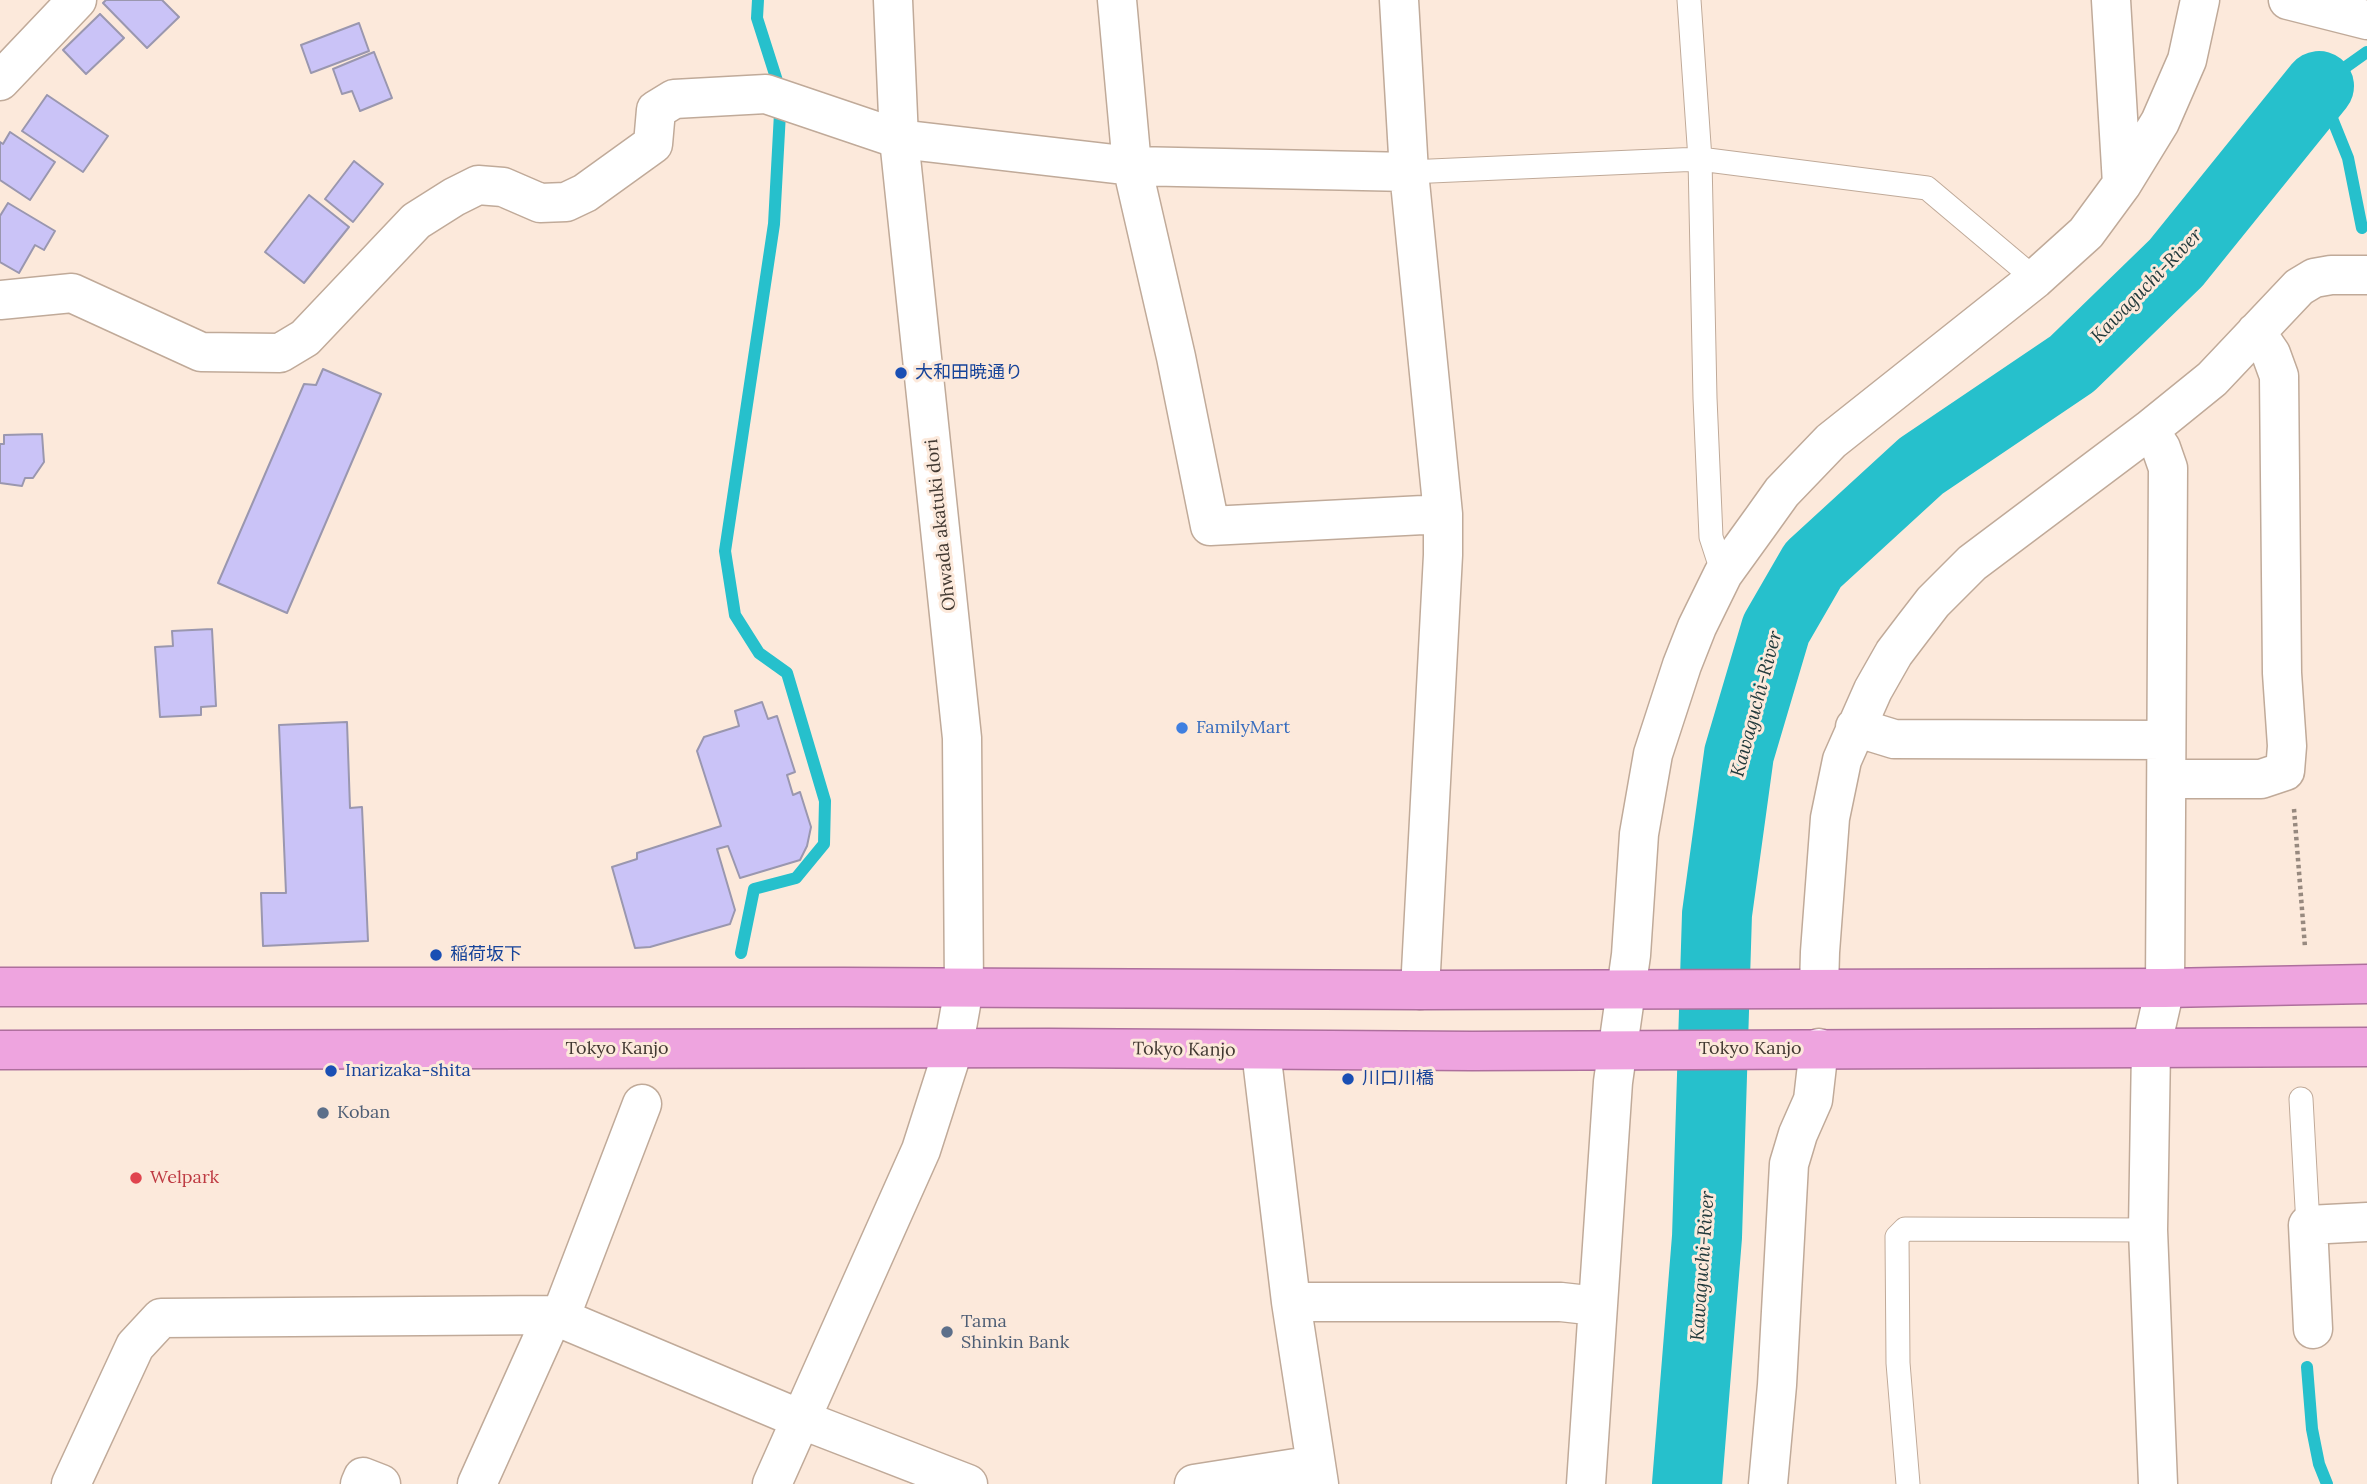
<!DOCTYPE html>
<html>
<head>
<meta charset="utf-8">
<style>
  body { margin:0 }
  canvas { display:block; background:#fce9db }
</style>
</head>
<body>
<canvas width="2367" height="1484"></canvas>
<script>
const g = document.querySelector('canvas').getContext('2d');
g.lineJoin = 'round';
const poly = rows => new Path2D(rows.map(r => 'M' + r).join(''));
function strokePath(path, color, width, dash) { g.strokeStyle = color; g.lineWidth = width; g.lineCap = dash ? 'butt' : 'round'; g.setLineDash(dash || []); g.stroke(path); }
function fillPath(path, color) { g.fillStyle = color; g.fill(path, 'evenodd'); }
function drawText(font, color, halo, rows, align = 'center') {
  g.font = font + ' Lora,"Noto Sans JP",serif'; g.lineWidth = 6; g.setLineDash([]); g.textBaseline = 'middle'; g.strokeStyle = halo; g.fillStyle = color; for (const [text, x, y, turn = 0] of rows) {
    g.save(); g.translate(x, y); g.rotate((+turn || 0) * Math.PI / 180); g.textAlign = isNaN(turn) ? turn : align; if (halo) g.strokeText(text, 0, 0); g.fillText(text, 0, 0); g.restore();
  }
}
strokePath(poly([
  [758,0,757,18,779,87],
  [2362,228,2348,158,2319,86,2367,52],
  [741,953,754,889,796,878,824,844,825,801,787,673,759,653,735,615,725,551,774,224,780,113],
  [2307,1367,2312,1429,2319,1464,2327,1484]
]), '#26c0cc', 12);
strokePath(poly([
  [1687,1484,1707,1237,1717,914,1739,754,1776,629,1813,565,1921,466,2072,364,2176,263,2319,86]
]), '#26c0cc', 70);
const building = poly([
  [106,0,162,0,179,17,147,48,103,3,106,0],
  [100,14,124,38,86,74,63,50,100,14],
  [359,23,369,51,311,73,301,45,359,23],
  [374,52,392,98,360,111,352,91,342,94,333,69,374,52],
  [47,95,108,136,83,172,22,131,47,95],
  [10,132,55,162,30,200,0,180,0,142,3,144,10,132],
  [354,161,383,184,353,222,325,199,354,161],
  [309,195,349,227,304,283,265,252,309,195],
  [8,203,55,231,44,250,35,245,19,273,0,262,0,216,8,203],
  [323,369,381,394,287,613,218,583,304,384,316,385,323,369],
  [42,434,44,462,33,478,25,478,22,486,0,483,0,444,4,444,4,435,42,434],
  [212,629,216,706,201,707,201,715,160,717,155,647,173,646,172,631,212,629],
  [762,702,768,719,777,716,795,772,787,775,793,795,800,792,811,827,807,846,800,860,740,878,728,846,717,849,735,910,730,924,650,947,635,948,612,867,637,859,637,853,721,826,697,751,704,737,739,726,735,711,762,702],
  [347,722,350,808,362,807,368,941,263,946,261,893,286,893,279,725,347,722]
]);
fillPath(building, '#cac3f7');
strokePath(building, '#9a97af', 2);
const service = poly([
  [1689,0,1700,159,1705,398,1711,537,1723,574],
  [1409,172,1700,159,1927,188,2035,279],
  [2301,1099,2308,1225],
  [1908,1484,1898,1363,1897,1237,1905,1229,2148,1230]
]);
const minor = poly([
  [1117,0,1132,166,1176,357,1210,526,1443,514],
  [1399,0,1409,172,1443,514,1443,555,1420,990],
  [2111,0,2122,184],
  [2288,0,2367,20],
  [0,300,72,293,201,352,280,353,305,338,416,221,454,197,478,185,503,187,540,203,566,202,585,193,653,144,656,110,674,99,766,94,899,139,1132,166,1409,172],
  [2149,430,2161,448,2168,468,2165,988],
  [1855,727,1894,739,2166,740],
  [2167,779,2261,779,2285,771,2287,746,2282,673,2279,376,2271,354,2256,332],
  [1819,988,1820,952,1830,818,1842,760,1873,690,1894,653,1913,628,1933,602,1972,563,2149,430,2212,379,2299,287,2314,278,2331,275,2367,275],
  [1261,1051,1291,1302,1319,1484],
  [1291,1302,1561,1302,1597,1306],
  [560,1318,642,1104],
  [2313,1329,2308,1225,2367,1222],
  [71,1484,135,1346,161,1318,553,1315,800,1419,968,1484],
  [360,1484,363,1477,381,1484],
  [477,1484,553,1315],
  [772,1484,921,1150,953,1050],
  [1194,1484,1315,1465],
  [1586,1484,1613,1082,1631,955,1639,834,1653,754,1682,665,1697,627,1723,574,1762,520,1782,492,1831,441,2035,279,2086,233,2122,184,2160,122,2187,60,2200,0],
  [1768,1484,1777,1385,1789,1164,1798,1134,1813,1100,1819,1048]
]);
const tertiary = poly([
  [893,0,899,139,962,738,964,988,953,1050],
  [0,81,77,0],
  [2158,1484,2148,1230,2151,1049,2165,988]
]);
const trunk = poly([
  [0,987,844,987,1420,990,2165,988,2367,984],
  [0,1050,1049,1048,1472,1051,2367,1047]
]);
strokePath(service, '#c0aa99', 25);
strokePath(minor, '#c0aa99', 41);
strokePath(tertiary, '#c0aa99', 41);
strokePath(trunk, '#ae6f9d', 41);
strokePath(poly([
  [2294,809,2305,947]
]), '#97897f', 4.5, [3.5, 3.5]);
strokePath(service, '#fff', 23);
strokePath(minor, '#fff', 38);
strokePath(tertiary, '#fff', 38);
strokePath(trunk, '#eea4df', 38);
for (const [x, y, r, color] of [
  [901,373,7,"#1a4fb4"],
  [1182,728,7,"#3f7fe0"],
  [436,955,7,"#1a4fb4"],
  [331,1071,7,"#1a4fb4"],
  [1348,1079,7,"#1a4fb4"],
  [323,1113,7,"#5c6f8a"],
  [136,1178,7,"#e0444e"],
  [947,1332,7,"#5c6f8a"]
]) { const dot = new Path2D(); dot.arc(x, y, r, 0, 2 * Math.PI); g.fillStyle = color; g.fill(dot); strokePath(dot, '#fce9db', 2.5); }
drawText('18px', '#164399', '#fce9db', [
  ["大和田暁通り",915,373],
  ["稲荷坂下",450,955],
  ["Inarizaka-shita",345,1071],
  ["川口川橋",1362,1079]
], 'left');
drawText('18px', '#413831', '#fce9db', [
  ["Ohwada akatuki dori",941,525,-96],
  ["Tokyo Kanjo",617,1049],
  ["Tokyo Kanjo",1750,1049],
  ["Tokyo Kanjo",1184,1050,1]
]);
drawText('18px', '#366cbe', '#fce9db', [
  ["FamilyMart",1196,728]
], 'left');
drawText('18px', '#4e5e75', '#fce9db', [
  ["Koban",337,1113],
  ["Tama",961,1322],
  ["Shinkin Bank",961,1343]
], 'left');
drawText('18px', '#be3a42', '#fce9db', [
  ["Welpark",150,1178]
], 'left');
drawText('italic 19px', '#223a3c', '#fce9db', [
  ["Kawaguchi-River",2147,286,-46],
  ["Kawaguchi-River",1757,704,-75],
  ["Kawaguchi-River",1703,1266,-86]
]);
</script>
</body>
</html>
